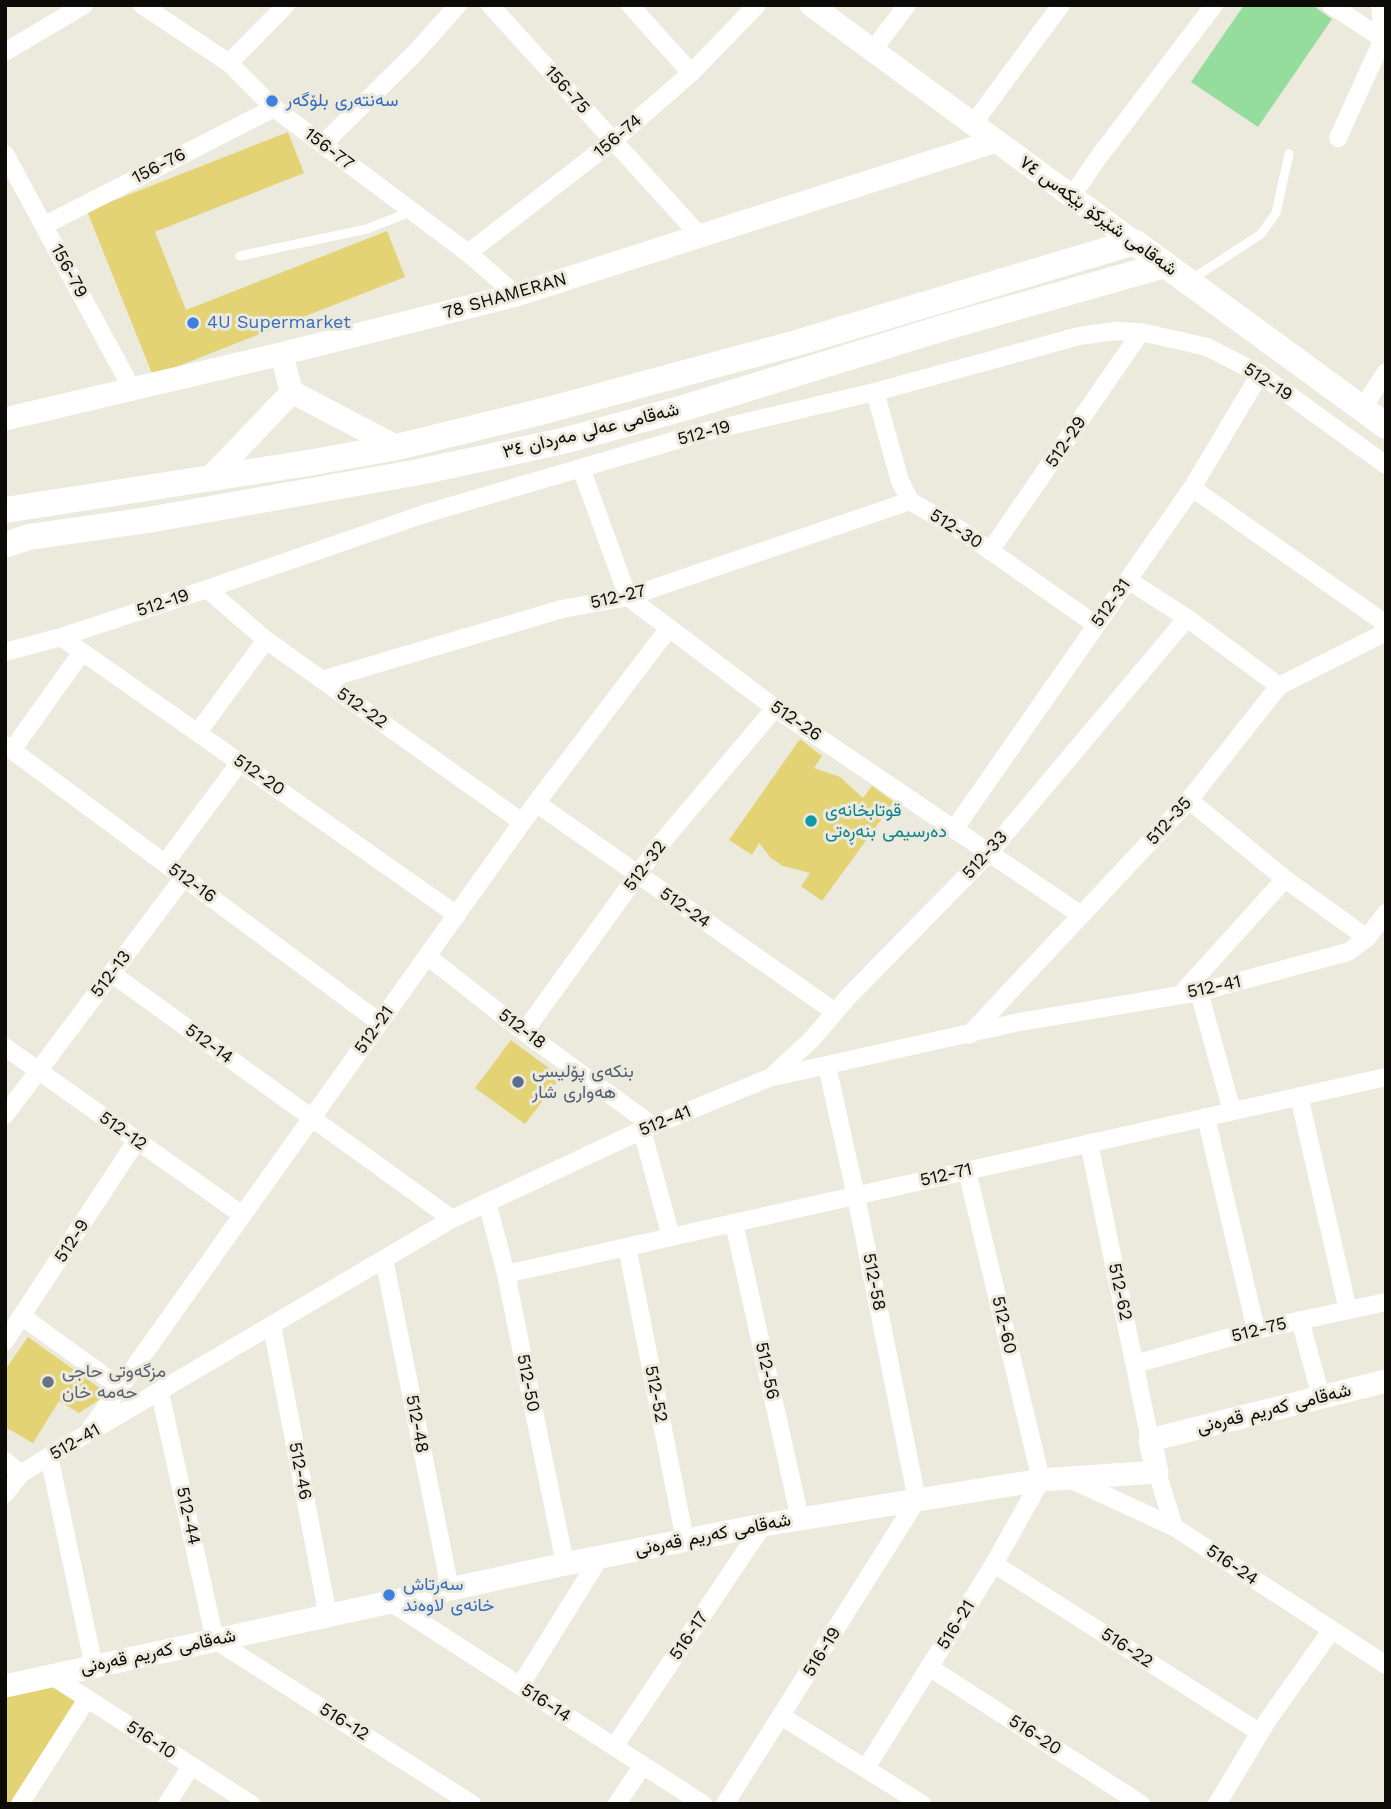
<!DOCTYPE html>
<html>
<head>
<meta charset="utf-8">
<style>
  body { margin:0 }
  #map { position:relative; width:1391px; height:1809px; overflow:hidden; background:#eceadc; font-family:"Work Sans",sans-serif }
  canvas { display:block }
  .frame { position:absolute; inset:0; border:7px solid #0c0b07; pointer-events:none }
</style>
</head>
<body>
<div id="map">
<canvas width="1391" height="1809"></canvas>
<div class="frame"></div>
</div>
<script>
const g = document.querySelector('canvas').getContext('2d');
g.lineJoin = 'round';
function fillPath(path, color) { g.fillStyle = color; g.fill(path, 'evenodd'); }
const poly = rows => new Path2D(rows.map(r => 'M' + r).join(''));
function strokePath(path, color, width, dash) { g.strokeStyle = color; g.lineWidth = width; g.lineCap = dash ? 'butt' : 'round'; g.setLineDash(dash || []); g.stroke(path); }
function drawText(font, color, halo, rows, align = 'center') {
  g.font = font + ' "Work Sans",Vazirmatn,sans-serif'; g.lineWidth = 6; g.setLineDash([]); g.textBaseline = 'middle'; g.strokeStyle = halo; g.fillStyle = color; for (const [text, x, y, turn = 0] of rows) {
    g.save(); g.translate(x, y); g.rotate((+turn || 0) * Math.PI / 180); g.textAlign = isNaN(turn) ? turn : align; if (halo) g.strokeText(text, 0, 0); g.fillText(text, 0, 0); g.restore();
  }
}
fillPath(poly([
  [1244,5,1312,5,1332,19,1258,127,1191,82]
]), '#94dd9c');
fillPath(poly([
  [288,132,304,173,155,232,186,310,387,231,405,277,153,376,87,211],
  [800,739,822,756,814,768,840,777,863,798,872,786,894,802,822,901,801,886,810,873,783,866,771,858,759,843,752,855,729,840],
  [511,1040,561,1077,525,1124,475,1088],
  [28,1337,108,1394,79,1413,59,1401,33,1443,5,1427,5,1370],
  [52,1676,87,1699,16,1804,5,1804,5,1686]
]), '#e3d375');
strokePath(poly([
  [240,256,367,229,412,211],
  [1192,279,1261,234,1276,213,1289,154]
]), '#fff', 9);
strokePath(poly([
  [142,5,229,63,274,108,468,253,516,295],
  [490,5,700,236],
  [630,5,691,73],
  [1331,5,1386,41],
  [873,50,907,5],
  [5,52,84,5],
  [229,63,286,5],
  [973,124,1061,5],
  [1338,138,1383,39,1380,5],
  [323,144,415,53,458,5],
  [5,154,132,389],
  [1072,196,1098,158,1214,5],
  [45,225,274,108],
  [468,253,613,141,691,73,757,5],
  [875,392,900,481,910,501,962,531,1096,625],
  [1362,409,1386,372],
  [581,468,628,597,775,708,1081,915],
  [1192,488,1386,624],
  [990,551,1141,332],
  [1128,580,1187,618,1279,686],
  [207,589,266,640,522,822],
  [61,637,457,915],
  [5,652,61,637,207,589,424,514,704,432,875,392,1079,336,1115,331,1141,332,1207,347,1260,374,1386,465],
  [322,680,562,609,628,597,910,501],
  [198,732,266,640],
  [5,745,379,1022],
  [12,750,82,652],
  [1189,800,1285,879,1367,938],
  [536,803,835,1012],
  [955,828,1192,488,1260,374],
  [165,863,240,762],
  [427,956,524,1032,653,1126],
  [111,973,452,1219],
  [1199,992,1232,1111],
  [1181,994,1285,879],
  [524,1032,657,848,775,708],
  [969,1035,1189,800,1279,686,1386,632],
  [5,1047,241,1214],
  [771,1077,812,1039,849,996,989,853,1187,618],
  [1299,1096,1348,1310],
  [5,1115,184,877],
  [1206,1117,1256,1330],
  [642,1130,671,1237],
  [1089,1143,1150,1440],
  [487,1202,506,1274,565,1564],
  [734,1223,800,1519],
  [627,1247,685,1540],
  [384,1259,450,1589],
  [506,1274,1386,1077],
  [23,1317,121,1388],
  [1300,1320,1321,1397],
  [272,1326,328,1616],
  [5,1341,137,1140],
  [1135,1364,1256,1330,1386,1302],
  [160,1393,215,1640,472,1804],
  [91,1428,536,803,669,628],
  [49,1456,94,1667],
  [5,1461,21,1474],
  [1157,1472,1174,1527],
  [1070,1479,1174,1527,1386,1665],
  [5,1494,21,1474,49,1456,452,1219,642,1130,769,1078,1019,1022,1199,992,1348,952,1367,938,1386,913],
  [994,1564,1259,1732],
  [390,1602,703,1804],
  [929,1667,1141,1804],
  [52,1676,251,1804],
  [520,1686,600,1557],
  [781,1716,922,1804],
  [614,1747,763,1525],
  [866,1768,994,1564,1041,1480,967,1171],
  [20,1804,87,1699],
  [167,1804,191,1766],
  [617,1804,643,1765],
  [725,1804,917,1500,856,1196,827,1066],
  [1217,1804,1267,1721,1331,1631]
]), '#fff', 18);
strokePath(poly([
  [811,5,1134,242],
  [281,354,292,392,397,447],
  [5,419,281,354,516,295,996,141],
  [210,478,292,392],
  [5,1686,565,1564,763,1525,1041,1480,1157,1472,1150,1440,1386,1381]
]), '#fff', 23);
strokePath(poly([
  [5,510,308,463,397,447,544,411,800,342,1134,242,1386,426],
  [5,545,29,537,148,520,419,472,563,441,687,407,953,325,1165,265]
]), '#fff', 26);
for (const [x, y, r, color] of [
  [272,101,7,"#3f7fe0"],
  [193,323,7,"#3f7fe0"],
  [811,821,7,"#0f9aa8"],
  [518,1082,7,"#5c6f8a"],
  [48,1382,7,"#6b7280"],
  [389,1595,7,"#3f7fe0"]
]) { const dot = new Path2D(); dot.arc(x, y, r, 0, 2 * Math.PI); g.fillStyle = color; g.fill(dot); strokePath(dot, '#eceadc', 2.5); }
drawText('18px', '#0c0b07', '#eceadc', [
  ["156-75",567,90,48],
  ["156-74",618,136,-40],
  ["156-77",329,149,37],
  ["156-76",159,166,-27],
  ["شەقامی شێرکۆ بێکەس ٧٤",1098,216,36],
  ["156-79",69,271,62],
  ["78 SHAMERAN",505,296,-16],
  ["512-19",1268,382,33],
  ["شەقامی عەلی مەردان ٣٤",591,431,-14],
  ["512-19",704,433,-15],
  ["512-29",1066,442,-56],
  ["512-30",956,529,32],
  ["512-27",618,597,-13],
  ["512-19",163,603,-18],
  ["512-31",1111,603,-55],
  ["512-22",362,708,35],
  ["512-26",796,721,34],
  ["512-20",259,775,35],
  ["512-35",1169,821,-48],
  ["512-33",985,855,-48],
  ["512-32",645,866,-53],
  ["512-16",192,883,36],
  ["512-24",685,908,35],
  ["512-13",111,974,-53],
  ["512-41",1214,987,-12],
  ["512-18",522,1029,37],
  ["512-21",374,1030,-55],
  ["512-14",209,1044,36],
  ["512-41",665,1121,-22],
  ["512-12",123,1131,35],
  ["512-71",946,1175,-13],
  ["512-9",72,1241,-57],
  ["512-58",874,1282,79],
  ["512-62",1120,1292,78],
  ["512-60",1004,1325,77],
  ["512-75",1259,1330,-14],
  ["512-56",767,1371,78],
  ["512-50",528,1383,79],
  ["512-52",656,1394,79],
  ["شەقامی کەریم قەرەنی",1274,1409,-14],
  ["512-48",417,1424,79],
  ["512-41",75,1442,-30],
  ["512-46",300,1471,79],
  ["512-44",188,1516,78],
  ["شەقامی کەریم قەرەنی",713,1535,-11],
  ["516-24",1232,1565,34],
  ["516-21",956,1625,-58],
  ["516-17",689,1636,-56],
  ["516-22",1127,1648,33],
  ["شەقامی کەریم قەرەنی",158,1652,-12],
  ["516-19",822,1652,-58],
  ["516-14",546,1703,33],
  ["516-12",344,1722,32],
  ["516-20",1035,1735,33],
  ["516-10",151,1740,33]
]);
drawText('18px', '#366cbe', '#eceadc', [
  ["سەنتەری بلۆگەر",286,101],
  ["4U Supermarket",207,323],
  ["سەرتاش",403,1585],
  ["خانەی لاوەند",403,1606]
], 'left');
drawText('18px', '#0d838f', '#eceadc', [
  ["قوتابخانەی",825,811],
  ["دەرسیمی بنەڕەتی",825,832]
], 'left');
drawText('18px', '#4e5e75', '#eceadc', [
  ["بنکەی پۆلیسی",532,1072],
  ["هەواری شار",532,1093]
], 'left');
drawText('18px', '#5b616d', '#eceadc', [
  ["مزگەوتی حاجی",62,1372],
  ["حەمە خان",62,1393]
], 'left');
</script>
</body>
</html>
